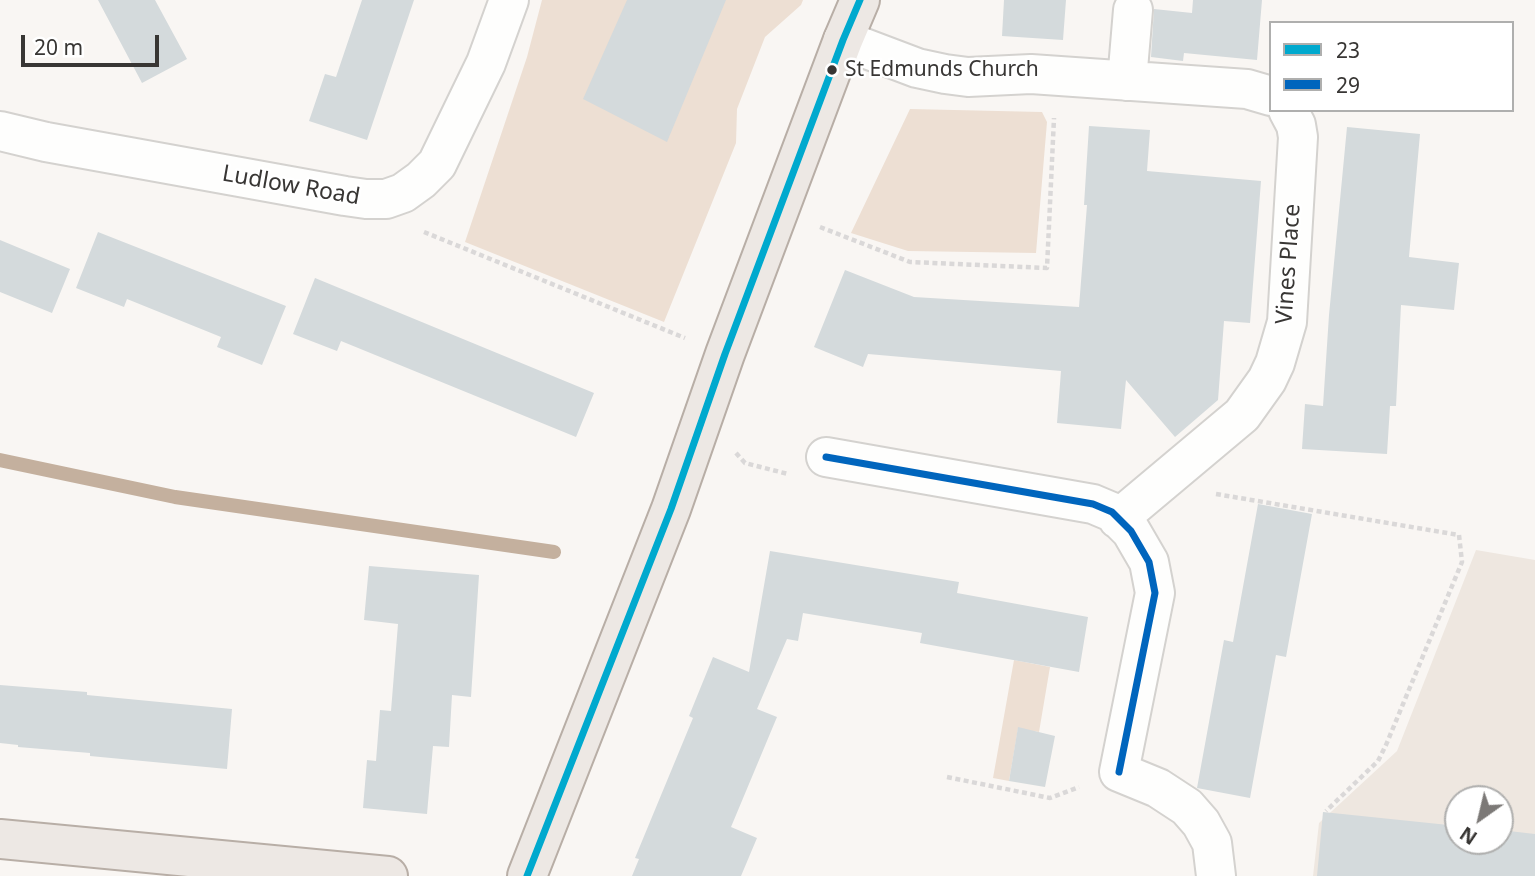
<!DOCTYPE html>
<html>
<head>
<meta charset="utf-8">
<style>
  body { margin:0 }
  #map { position:relative; width:1535px; height:876px; overflow:hidden; background:#f9f6f3; font-family:"Noto Sans",sans-serif }
  canvas { display:block }
  .legend { position:absolute; left:1269px; top:21px; width:245px; height:91px; box-sizing:border-box; background:#fff; border:2px solid #afafae; margin:0; padding:9px 12px; list-style:none; font-size:21px; color:#383634 }
  .legend li { display:flex; align-items:center; gap:14px; height:35px }
  .legend b { width:35px; border:2px solid #afafae }
  .north { position:absolute; left:1444px; top:785px; width:70px; height:70px; box-sizing:border-box; background:#fff; border:2px solid #afafae; border-radius:50%; rotate:214deg; font-size:19px; font-weight:700; line-height:28px; text-align:center; color:#383634 }
  .north::after { content:''; display:block; margin:auto; width:24px; height:32px; background:#7c7977; clip-path:polygon(50% 0,100% 100%,50% 72%,0 100%) }
  .scale { position:absolute; left:21px; top:35px; width:138px; height:32px; box-sizing:border-box; border:4px solid #383634; border-top:0; padding-left:9px; font-size:21px; line-height:24px; white-space:nowrap; color:#383634; -webkit-text-stroke:5px #fff; paint-order:stroke }
</style>
</head>
<body>
<div id="map">
<canvas width="1535" height="876"></canvas>
<ul class="legend">
<li><b style="height:9px;background:#00a9ce"></b>23</li>
<li><b style="height:9px;background:#0065bd"></b>29</li>
</ul>
<div class="north">N</div>
<div class="scale">20 m</div>
</div>
<script>
const g = document.querySelector('canvas').getContext('2d');
g.lineJoin = 'round';
function fillPath(path, color) { g.fillStyle = color; g.fill(path, 'evenodd'); }
const poly = rows => new Path2D(rows.map(r => 'M' + r).join(''));
function strokePath(path, color, width, dash) { g.strokeStyle = color; g.lineWidth = width; g.lineCap = dash ? 'butt' : 'round'; g.setLineDash(dash || []); g.stroke(path); }
function drawText(font, color, halo, rows, align = 'center') {
  g.font = font + ' "Noto Sans",sans-serif'; g.lineWidth = 5; g.setLineDash([]); g.textBaseline = 'middle'; g.strokeStyle = halo; g.fillStyle = color; for (const [text, x, y, turn = 0] of rows) {
    g.save(); g.translate(x, y); g.rotate((+turn || 0) * Math.PI / 180); g.textAlign = isNaN(turn) ? turn : align; if (halo) g.strokeText(text, 0, 0); g.fillText(text, 0, 0); g.restore();
  }
}
fillPath(poly([
  [1476,550,1535,560,1535,876,1313,876,1319,823,1397,751],
  [1458,799,1500,799,1500,841,1458,841]
]), '#eee7e0');
fillPath(poly([
  [542,0,803,0,801,5,765,37,737,109,736,143,664,322,465,242,527,57],
  [910,109,1042,112,1047,122,1036,253,908,251,851,233],
  [1014,660,1050,667,1039,732,1018,729,1009,781,993,778]
]), '#eddfd3');
strokePath(poly([
  [0,460,175,497,554,552]
]), '#c4b09e', 14);
fillPath(poly([
  [98,0,155,0,187,59,142,83],
  [362,0,414,0,367,140,309,121,325,74,336,77],
  [627,0,726,0,667,142,583,99],
  [1004,0,1066,0,1063,40,1002,36],
  [1193,0,1262,0,1257,60,1184,53,1183,61,1151,57,1154,9,1192,13],
  [1089,126,1150,130,1147,171,1261,181,1250,323,1224,321,1218,400,1175,437,1126,380,1121,429,1057,423,1061,371,868,354,863,367,814,347,845,270,914,297,1079,307,1087,205,1084,205],
  [1347,127,1420,134,1409,257,1459,263,1454,310,1401,305,1396,406,1390,406,1387,454,1302,449,1305,404,1323,406,1329,315],
  [98,232,286,306,262,365,217,347,221,337,127,299,124,307,76,288],
  [0,240,70,269,52,313,0,292],
  [315,278,594,393,576,437,341,341,337,351,293,334],
  [1258,504,1312,514,1286,657,1276,655,1250,798,1197,788,1224,640,1233,642],
  [770,551,959,582,957,593,1088,617,1079,672,920,643,922,633,803,613,798,641,787,639,757,709,777,717,731,827,757,838,741,876,632,876,639,859,635,858,693,718,689,716,713,657,749,672],
  [369,566,479,575,471,697,452,695,449,747,433,746,427,814,363,808,367,760,376,761,380,710,391,711,398,624,364,620],
  [0,685,87,692,87,695,232,709,227,769,90,756,90,753,18,747,18,745,0,743],
  [1018,727,1055,736,1045,787,1009,781],
  [1323,812,1458,826,1458,841,1500,841,1500,830,1535,834,1535,876,1317,876]
]), '#d4dadc');
const minor = poly([
  [843,40,917,68,945,74,968,77,1031,74,1247,89,1271,96],
  [1127,81,1133,10],
  [0,131,46,142,345,196,366,199,386,199,403,193,421,180,437,164,486,63,509,0],
  [826,457,1093,504,1112,512,1131,531,1149,562,1155,593,1119,772,1158,788,1187,807,1201,823,1212,843,1216,876],
  [1118,519,1242,415,1267,380,1275,363,1287,322,1298,137,1296,125,1288,110]
]);
const major = poly([
  [0,839,388,876],
  [527,876,671,509,725,354,843,40,860,0]
]);
strokePath(minor, '#d4d2cf', 42);
strokePath(major, '#b8aea6', 42);
strokePath(poly([
  [820,227,910,262,1047,268,1054,118],
  [424,232,685,338],
  [736,453,745,463,788,474],
  [1216,494,1459,535,1462,562,1386,745,1378,761,1326,811],
  [947,777,1050,798,1079,787]
]), '#dad8d8', 4.5, [5, 3.5]);
strokePath(minor, '#fefefd', 38);
strokePath(major, '#ede8e4', 38);
strokePath(poly([
  [527,876,671,509,725,354,843,40,860,0]
]), '#00a9ce', 7);
strokePath(poly([
  [826,457,1093,504,1112,512,1131,531,1149,562,1155,593,1119,772]
]), '#0065bd', 7);
for (const [x, y, r, color] of [
  [832,70,6,"#383634"]
]) { const dot = new Path2D(); dot.arc(x, y, r, 0, 2 * Math.PI); g.fillStyle = color; g.fill(dot); strokePath(dot, '#fff', 2.5); }
drawText('21px', '#383634', '#fff', [
  ["St Edmunds Church",845,70]
], 'left');
drawText('23px', '#383634', '#fff', [
  ["Ludlow Road",291,186,10],
  ["Vines Place",1289,264,-86]
]);
</script>
</body>
</html>
